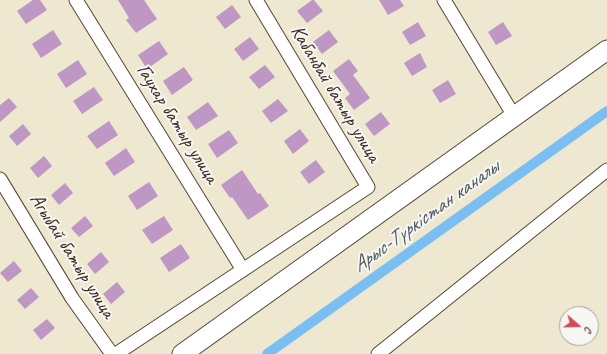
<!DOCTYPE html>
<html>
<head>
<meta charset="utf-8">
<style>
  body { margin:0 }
  #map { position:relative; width:607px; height:354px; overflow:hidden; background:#eee8d1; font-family:Caveat,sans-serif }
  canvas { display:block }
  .north { position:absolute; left:559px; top:306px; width:40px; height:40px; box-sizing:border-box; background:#f6f6f2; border:1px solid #aba49d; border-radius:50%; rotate:110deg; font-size:11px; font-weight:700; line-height:16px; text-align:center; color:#3b2a1e }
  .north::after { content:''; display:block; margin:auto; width:14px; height:18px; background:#d1495b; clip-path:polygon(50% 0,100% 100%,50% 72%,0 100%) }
</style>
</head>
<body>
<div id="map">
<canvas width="607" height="354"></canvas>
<div class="north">С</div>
</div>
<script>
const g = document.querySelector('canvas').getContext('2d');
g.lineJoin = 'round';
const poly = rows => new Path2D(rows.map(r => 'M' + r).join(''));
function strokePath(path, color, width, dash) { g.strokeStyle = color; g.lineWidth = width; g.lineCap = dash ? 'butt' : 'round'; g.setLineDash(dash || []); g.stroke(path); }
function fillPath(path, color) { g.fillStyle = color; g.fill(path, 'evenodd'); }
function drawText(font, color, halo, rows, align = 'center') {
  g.font = font + ' Caveat,sans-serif'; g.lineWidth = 4; g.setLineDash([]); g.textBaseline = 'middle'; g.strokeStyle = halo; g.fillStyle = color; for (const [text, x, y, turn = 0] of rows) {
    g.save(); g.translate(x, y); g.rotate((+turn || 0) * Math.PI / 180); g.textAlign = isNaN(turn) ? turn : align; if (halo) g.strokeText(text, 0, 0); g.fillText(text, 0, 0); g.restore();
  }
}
strokePath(poly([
  [267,354,607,111]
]), '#7bbff2', 10);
fillPath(poly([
  [33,0,40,0,47,10,26,24,17,11],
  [118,0,144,0,157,19,136,33,126,20,129,18],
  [312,0,314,0,323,11,307,23,297,11],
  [379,0,400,0,404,6,388,15],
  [232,5,241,17,225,29,216,17],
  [418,22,426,36,410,45,402,32],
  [503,22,512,36,496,45,488,32],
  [53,30,62,44,41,58,32,44],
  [329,30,338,42,322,54,313,42],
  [250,37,259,49,243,61,234,49],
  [159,41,168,54,147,69,138,55],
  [420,53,427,67,412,76,404,63],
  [349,59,358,71,353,75,370,98,354,110,345,98,350,94,333,71],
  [78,60,87,74,66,88,57,74],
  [265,65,275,77,259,89,249,77],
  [184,67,193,80,172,95,163,81],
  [448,80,456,94,440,103,432,90],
  [94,87,103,100,82,114,73,101],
  [9,98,17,107,0,122,0,105],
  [278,99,288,111,271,123,262,111],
  [208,102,218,116,196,130,187,117],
  [381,112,390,124,374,136,365,124],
  [109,121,118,135,97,149,87,136],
  [23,124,31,134,17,146,9,136],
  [300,129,309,141,293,154,284,141],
  [229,130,238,143,217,158,208,144],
  [126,148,135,162,114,176,105,163],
  [44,156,52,166,38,178,30,168],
  [316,160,325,172,309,184,300,172],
  [242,170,258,194,260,193,269,206,248,220,232,197,230,198,221,185],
  [149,182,158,196,137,210,128,196],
  [65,183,73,193,59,205,51,195],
  [85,216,93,226,79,237,71,228],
  [164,216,173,230,152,244,142,230],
  [181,244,190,258,169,272,160,258],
  [101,252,109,262,95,274,87,264],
  [14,261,22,271,8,282,0,273],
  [117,282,125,292,111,304,103,294],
  [31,288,39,297,25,309,17,300],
  [47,319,55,328,41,340,33,330]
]), '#bf97c4');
const minor = poly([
  [76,0,243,270],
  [444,0,514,116],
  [0,179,72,298,112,354],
  [116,354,368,187,256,0],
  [378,354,607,170]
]);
const highway = poly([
  [182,354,607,50]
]);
strokePath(minor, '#564639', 15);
strokePath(highway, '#564639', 21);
strokePath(minor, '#fff', 13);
strokePath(highway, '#fff', 19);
drawText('20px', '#3b2a1e', '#f6f6f2', [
  ["Кабанбай батыр улица",335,94,59],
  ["Гаухар батыр улица",177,124,58],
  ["Агыбай батыр улица",72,256,58]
]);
drawText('italic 21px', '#4e575e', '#f6f6f2', [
  ["Арыс-Түркістан каналы",426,217,-36]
]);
</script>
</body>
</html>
